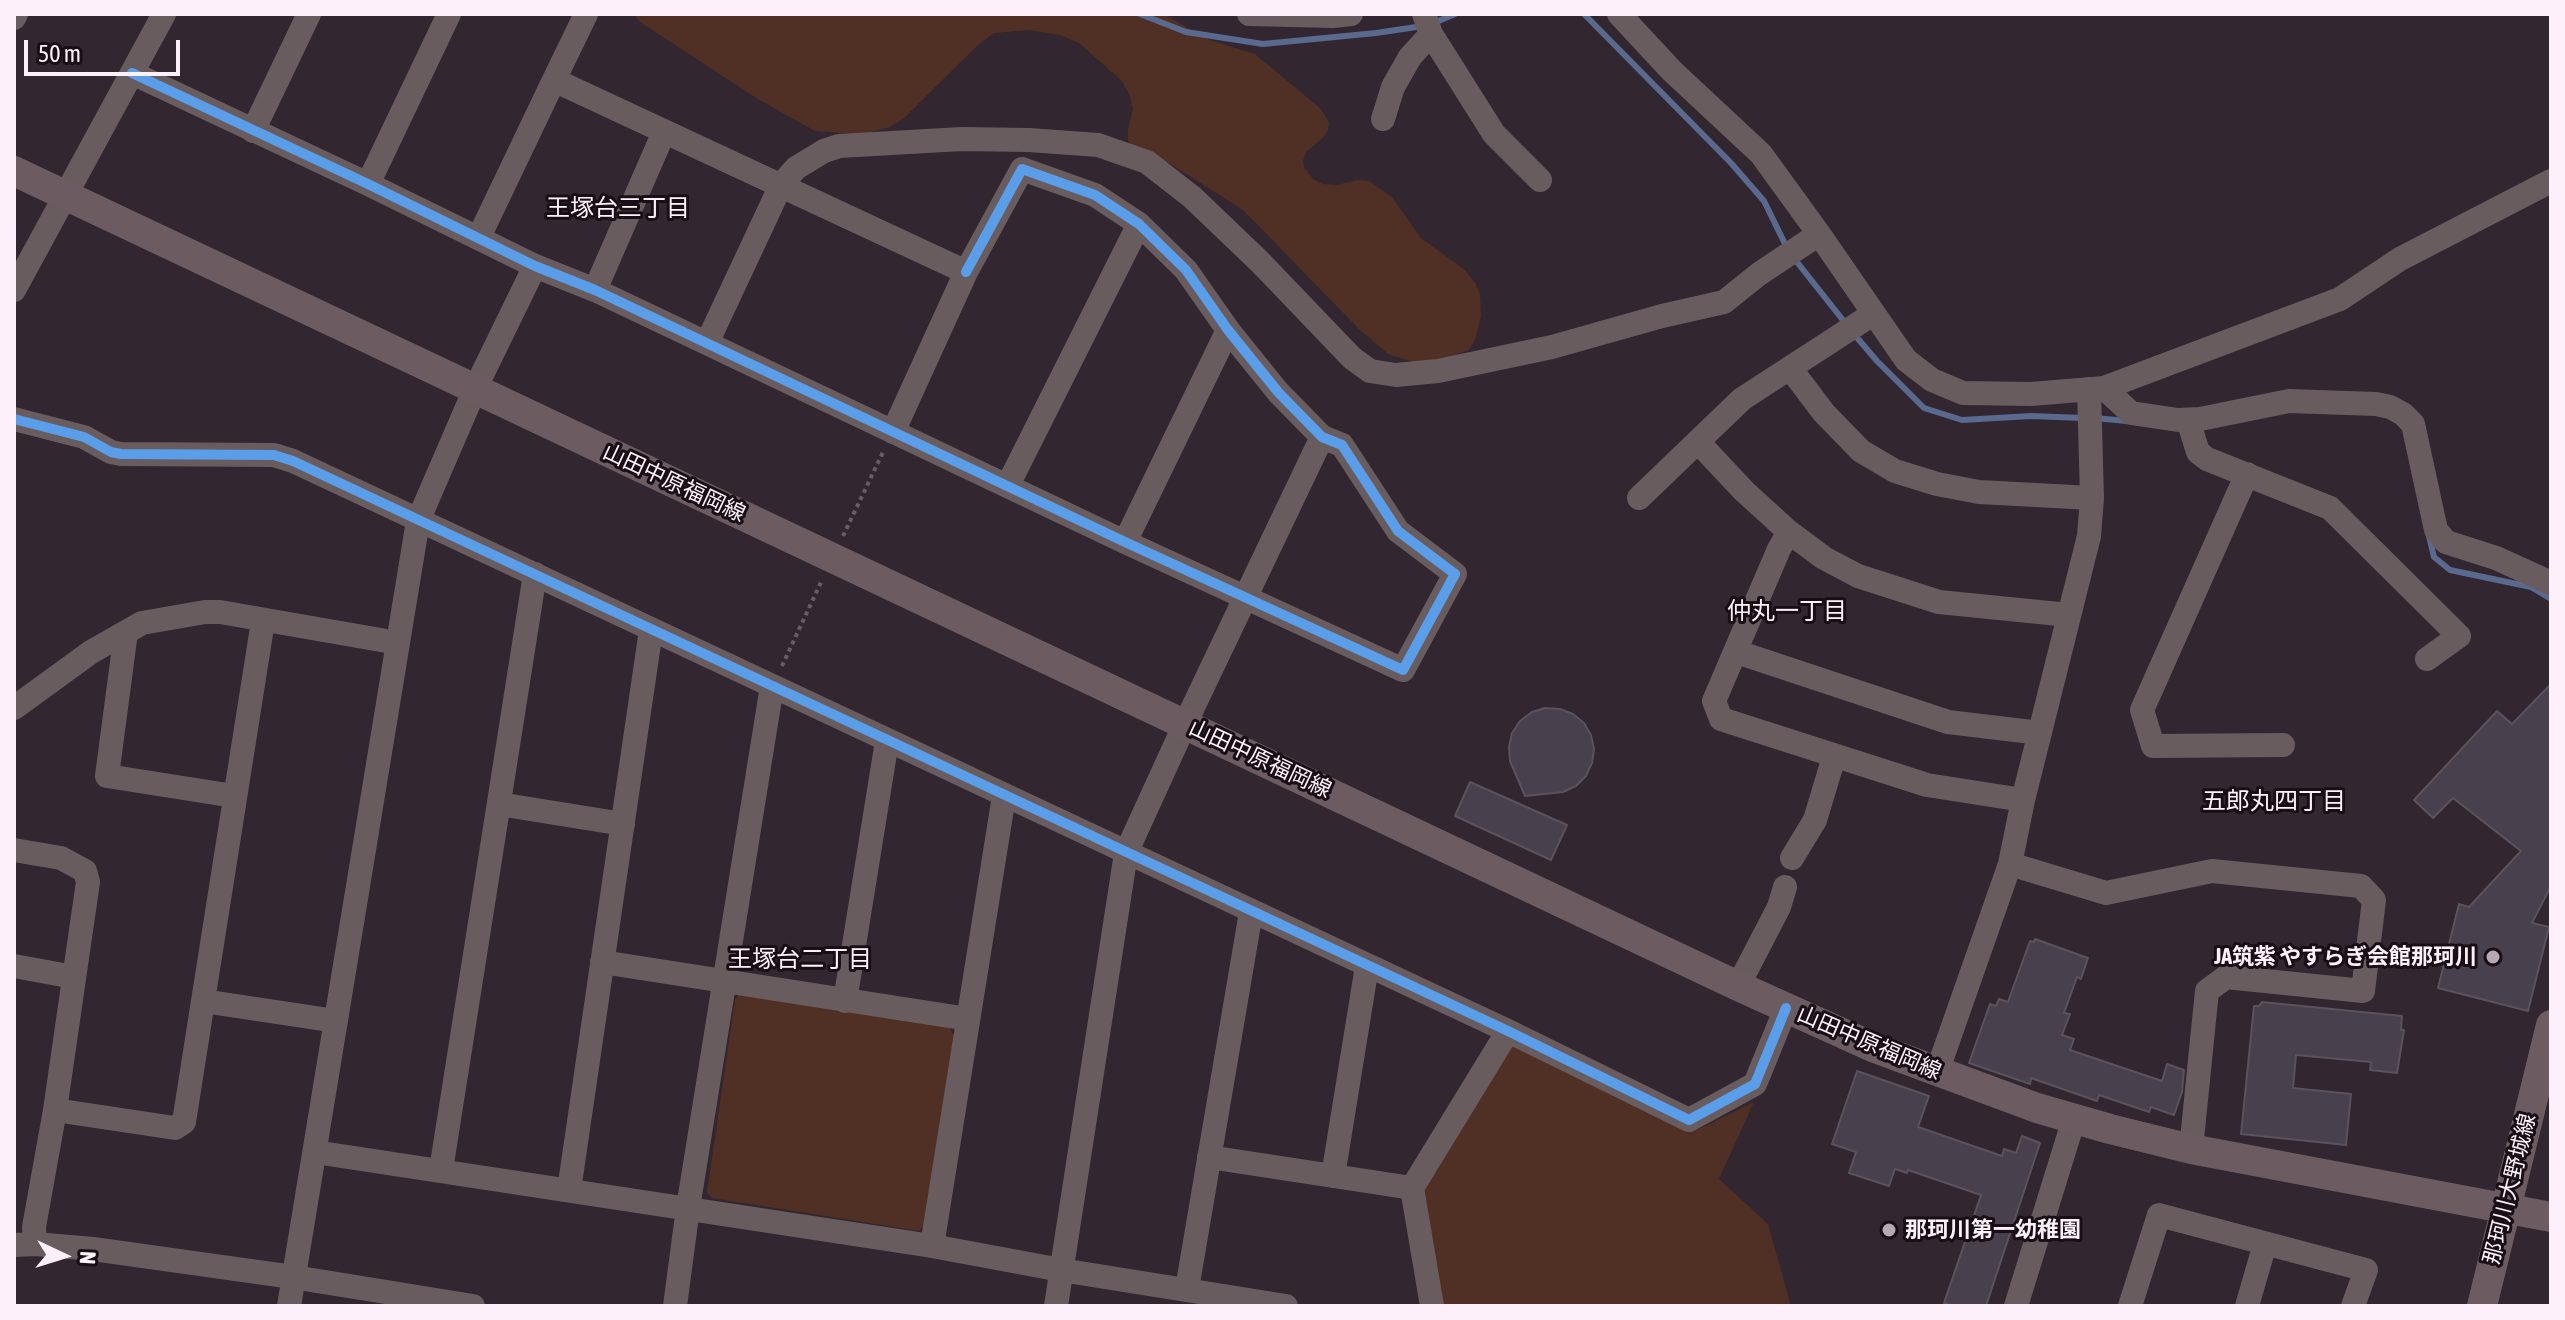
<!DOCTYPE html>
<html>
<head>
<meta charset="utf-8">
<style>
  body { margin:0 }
  #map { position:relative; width:2565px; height:1320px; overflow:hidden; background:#322630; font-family:"Asap Condensed",sans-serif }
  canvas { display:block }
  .frame { position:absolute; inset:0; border:16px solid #fdf0fa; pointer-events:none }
  .north { position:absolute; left:24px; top:1216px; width:80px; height:80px; -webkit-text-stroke:6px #190e16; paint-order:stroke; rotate:94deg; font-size:22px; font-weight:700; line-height:32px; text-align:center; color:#fdf0fa }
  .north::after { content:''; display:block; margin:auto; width:28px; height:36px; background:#fdf0fa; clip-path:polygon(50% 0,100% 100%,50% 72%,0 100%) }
  .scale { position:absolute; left:24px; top:40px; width:156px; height:36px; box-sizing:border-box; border:4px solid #fdf0fa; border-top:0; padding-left:10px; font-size:24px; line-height:28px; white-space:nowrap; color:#fdf0fa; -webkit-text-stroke:6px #190e16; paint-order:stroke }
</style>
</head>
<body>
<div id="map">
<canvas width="2565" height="1320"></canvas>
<div class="frame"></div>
<div class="north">N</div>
<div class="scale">50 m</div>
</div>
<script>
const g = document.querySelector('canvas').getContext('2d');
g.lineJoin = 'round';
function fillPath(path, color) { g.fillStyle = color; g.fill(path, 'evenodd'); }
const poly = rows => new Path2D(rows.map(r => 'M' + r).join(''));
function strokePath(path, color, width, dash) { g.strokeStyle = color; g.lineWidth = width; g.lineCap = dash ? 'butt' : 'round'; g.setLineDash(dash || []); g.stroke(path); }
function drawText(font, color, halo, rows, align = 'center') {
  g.font = font + ' "Asap Condensed","Noto Sans JP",sans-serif'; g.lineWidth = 6; g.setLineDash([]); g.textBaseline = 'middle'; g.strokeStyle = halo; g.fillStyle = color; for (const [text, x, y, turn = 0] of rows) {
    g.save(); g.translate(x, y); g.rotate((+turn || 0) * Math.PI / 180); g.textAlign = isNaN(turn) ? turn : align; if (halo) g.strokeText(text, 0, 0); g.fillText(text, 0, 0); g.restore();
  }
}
fillPath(poly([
  [634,14,1164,14,1209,40,1255,54,1320,108,1329,122,1328,130,1323,138,1306,152,1303,160,1304,167,1313,179,1323,184,1337,185,1357,180,1369,181,1392,197,1421,238,1465,270,1476,284,1480,295,1481,316,1475,340,1469,350,1429,364,1414,362,1388,354,1359,329,1243,210,1169,163,1132,147,1128,140,1128,130,1133,109,1129,94,1122,81,1079,43,1060,35,1029,30,994,33,977,46,903,119,890,127,864,134,842,133,815,131,758,99,640,22],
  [741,992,949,1026,955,1038,924,1225,919,1231,712,1198,707,1192,735,1000],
  [1509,1043,1697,1130,1754,1102,1719,1179,1768,1224,1791,1306,1441,1306,1420,1196]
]), '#503025');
strokePath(poly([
  [1140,14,1186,32,1263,44,1376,33,1423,26],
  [1584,14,1731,163,1764,201,1787,248],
  [1434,23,1455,14],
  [1793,257,1846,324],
  [1853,333,1877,361,1924,408,1962,420,2031,416,2083,418],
  [2094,418,2127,421],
  [2429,536,2434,557,2450,570,2531,587,2551,599]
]), '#5a698e', 6);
const building = poly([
  [2551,684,2551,886,2532,923,2549,927,2528,1011,2438,988,2459,904,2469,907,2521,851,2453,798,2433,818,2414,800,2497,711,2512,724,2551,684],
  [1545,708,1560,709,1573,714,1584,723,1591,735,1594,749,1592,763,1586,776,1576,786,1563,792,1525,796,1510,761,1509,747,1512,733,1520,721,1532,712,1545,708],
  [1470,782,1567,825,1551,860,1455,816,1470,782],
  [2035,939,2088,958,2081,979,2077,977,2064,1013,2070,1014,2062,1035,2074,1039,2070,1050,2162,1081,2167,1064,2184,1070,2182,1092,2174,1115,2151,1107,2149,1112,2099,1095,2097,1101,2031,1078,2030,1084,1969,1063,1990,1004,1996,1006,1999,999,2008,1002,2030,941,2034,942,2035,939],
  [2262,1002,2402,1016,2401,1030,2404,1030,2397,1073,2370,1070,2371,1062,2296,1055,2293,1088,2351,1094,2346,1145,2241,1134,2254,1006,2259,1006,2262,1002],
  [1857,1071,1929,1096,1918,1127,2002,1156,2004,1149,2016,1153,2022,1136,2040,1143,1986,1306,1953,1306,1944,1303,1981,1195,1908,1170,1907,1173,1895,1169,1889,1186,1849,1173,1856,1152,1832,1144,1857,1071]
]);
fillPath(building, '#48404c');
strokePath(building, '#5a525c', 2);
strokePath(poly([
  [843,536,884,450],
  [782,666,822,580]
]), '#695d63', 4, [4, 4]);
strokePath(poly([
  [586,14,554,80,966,272,893,432],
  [1249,14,1333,16,1351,14],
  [1424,14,1431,34,1494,134,1540,180],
  [1619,14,1672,71,1761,154,1819,234,1906,360,1932,380,1963,393,2031,394,2104,388,2340,299,2400,259,2551,181],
  [14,18,16,14],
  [132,73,368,184,535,266,595,290,1125,542,1403,670,1455,574,1398,531,1342,445,1322,437,1278,392,1228,330,1186,270,1139,224,1095,195,1022,169,966,272],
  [1383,119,1393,87,1410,57,1431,34],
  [253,131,309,14],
  [368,184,449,14],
  [479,237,554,80],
  [14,290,164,14],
  [595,290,664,132],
  [707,343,781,185,796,168,824,151,839,146,962,139,1029,140,1098,145,1147,162,1192,197,1260,262,1352,358,1370,371,1396,375,1438,371,1552,347,1662,316,1724,302,1759,274,1819,234],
  [1790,368,1824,413,1861,451,1895,471,1937,484,1979,492,2092,498],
  [2104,388,2131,413,2178,420,2200,419,2289,401,2376,404,2390,407,2403,414,2413,424,2436,530,2446,542,2496,558,2551,583],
  [14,419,84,437,111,452,121,454,274,455,293,461,1508,1031,1689,1120,1755,1084,1786,1008],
  [2188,420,2198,452,2207,459,2330,508,2459,636,2427,659],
  [1698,442,1744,491,1789,532,1824,558,1858,576,1939,602,2069,615],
  [2247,474,2142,710,2153,746,2283,745],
  [1008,485,1139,224],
  [1639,498,1742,399,1873,314],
  [1789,532,1779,549,1714,701,1721,719,1927,785,2023,800],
  [1125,542,1228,330],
  [126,632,107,776,234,796],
  [1737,652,1948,722,2040,733],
  [14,708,91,652,142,623,205,612,220,612,398,643],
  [499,804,623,824],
  [14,850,61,858,85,871,88,882,55,1110],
  [1792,858,1815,820,1834,757],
  [2010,864,2106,893,2212,871,2361,886,2374,900,2363,991,2226,977,2207,991,2191,1149],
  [602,962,968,1019],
  [14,966,74,977],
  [1738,986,1779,907,1785,887],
  [203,1001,263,621],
  [845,1001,887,741],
  [1937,1072,2010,864,2023,800,2089,536,2092,498,2089,389],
  [315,1152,932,1246,1061,1270,1286,1306],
  [1209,1157,1412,1188,1508,1031],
  [441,1170,535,574],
  [1333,1176,1367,966],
  [1412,1188,1432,1306],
  [569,1190,651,630],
  [35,1244,34,1227,55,1110,175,1128,184,1122,203,1001,336,1021],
  [14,1245,35,1244,93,1249,293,1277,473,1306],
  [932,1246,1004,796],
  [1187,1289,1251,912],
  [289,1306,418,521,475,389,535,266],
  [675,1306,688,1208,772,686],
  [1056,1306,1126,853,1185,724,1322,437],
  [2016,1306,2074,1119],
  [2130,1306,2159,1215,2366,1270,2353,1306],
  [2247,1306,2265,1244]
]), '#695c5f', 24);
strokePath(poly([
  [14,171,1738,986,1875,1048,2037,1108,2110,1129,2191,1149,2551,1217],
  [2482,1306,2551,1025]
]), '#6c5c61', 30);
strokePath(poly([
  [132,73,368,184,535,266,595,290,1125,542,1403,670,1455,574,1398,531,1342,445,1322,437,1278,392,1228,330,1186,270,1139,224,1095,195,1022,169,966,272],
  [14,419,84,437,111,452,121,454,274,455,293,461,1508,1031,1689,1120,1755,1084,1786,1008]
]), '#5a9eea', 10);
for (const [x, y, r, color] of [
  [2493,957,8,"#b6a9b3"],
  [1889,1230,8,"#b6a9b3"]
]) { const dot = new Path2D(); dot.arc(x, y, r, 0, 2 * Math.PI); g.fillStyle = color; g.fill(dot); strokePath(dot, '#190e16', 3); }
drawText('22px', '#fdf0fa', '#190e16', [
  ["山田中原福岡線",674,483,25],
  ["山田中原福岡線",1260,759,25],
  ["山田中原福岡線",1869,1043,23],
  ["那珂川大野城線",2510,1189,-76]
]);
drawText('bold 22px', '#fdf0fa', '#190e16', [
  ["JA筑紫 やすらぎ会館那珂川",2477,957],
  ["那珂川第一幼稚園",1905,1230,"left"]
], 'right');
drawText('24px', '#fdf0fa', '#190e16', [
  ["王塚台三丁目",618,208],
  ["仲丸一丁目",1787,611],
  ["五郎丸四丁目",2274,801],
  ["王塚台二丁目",800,959]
]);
</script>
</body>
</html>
